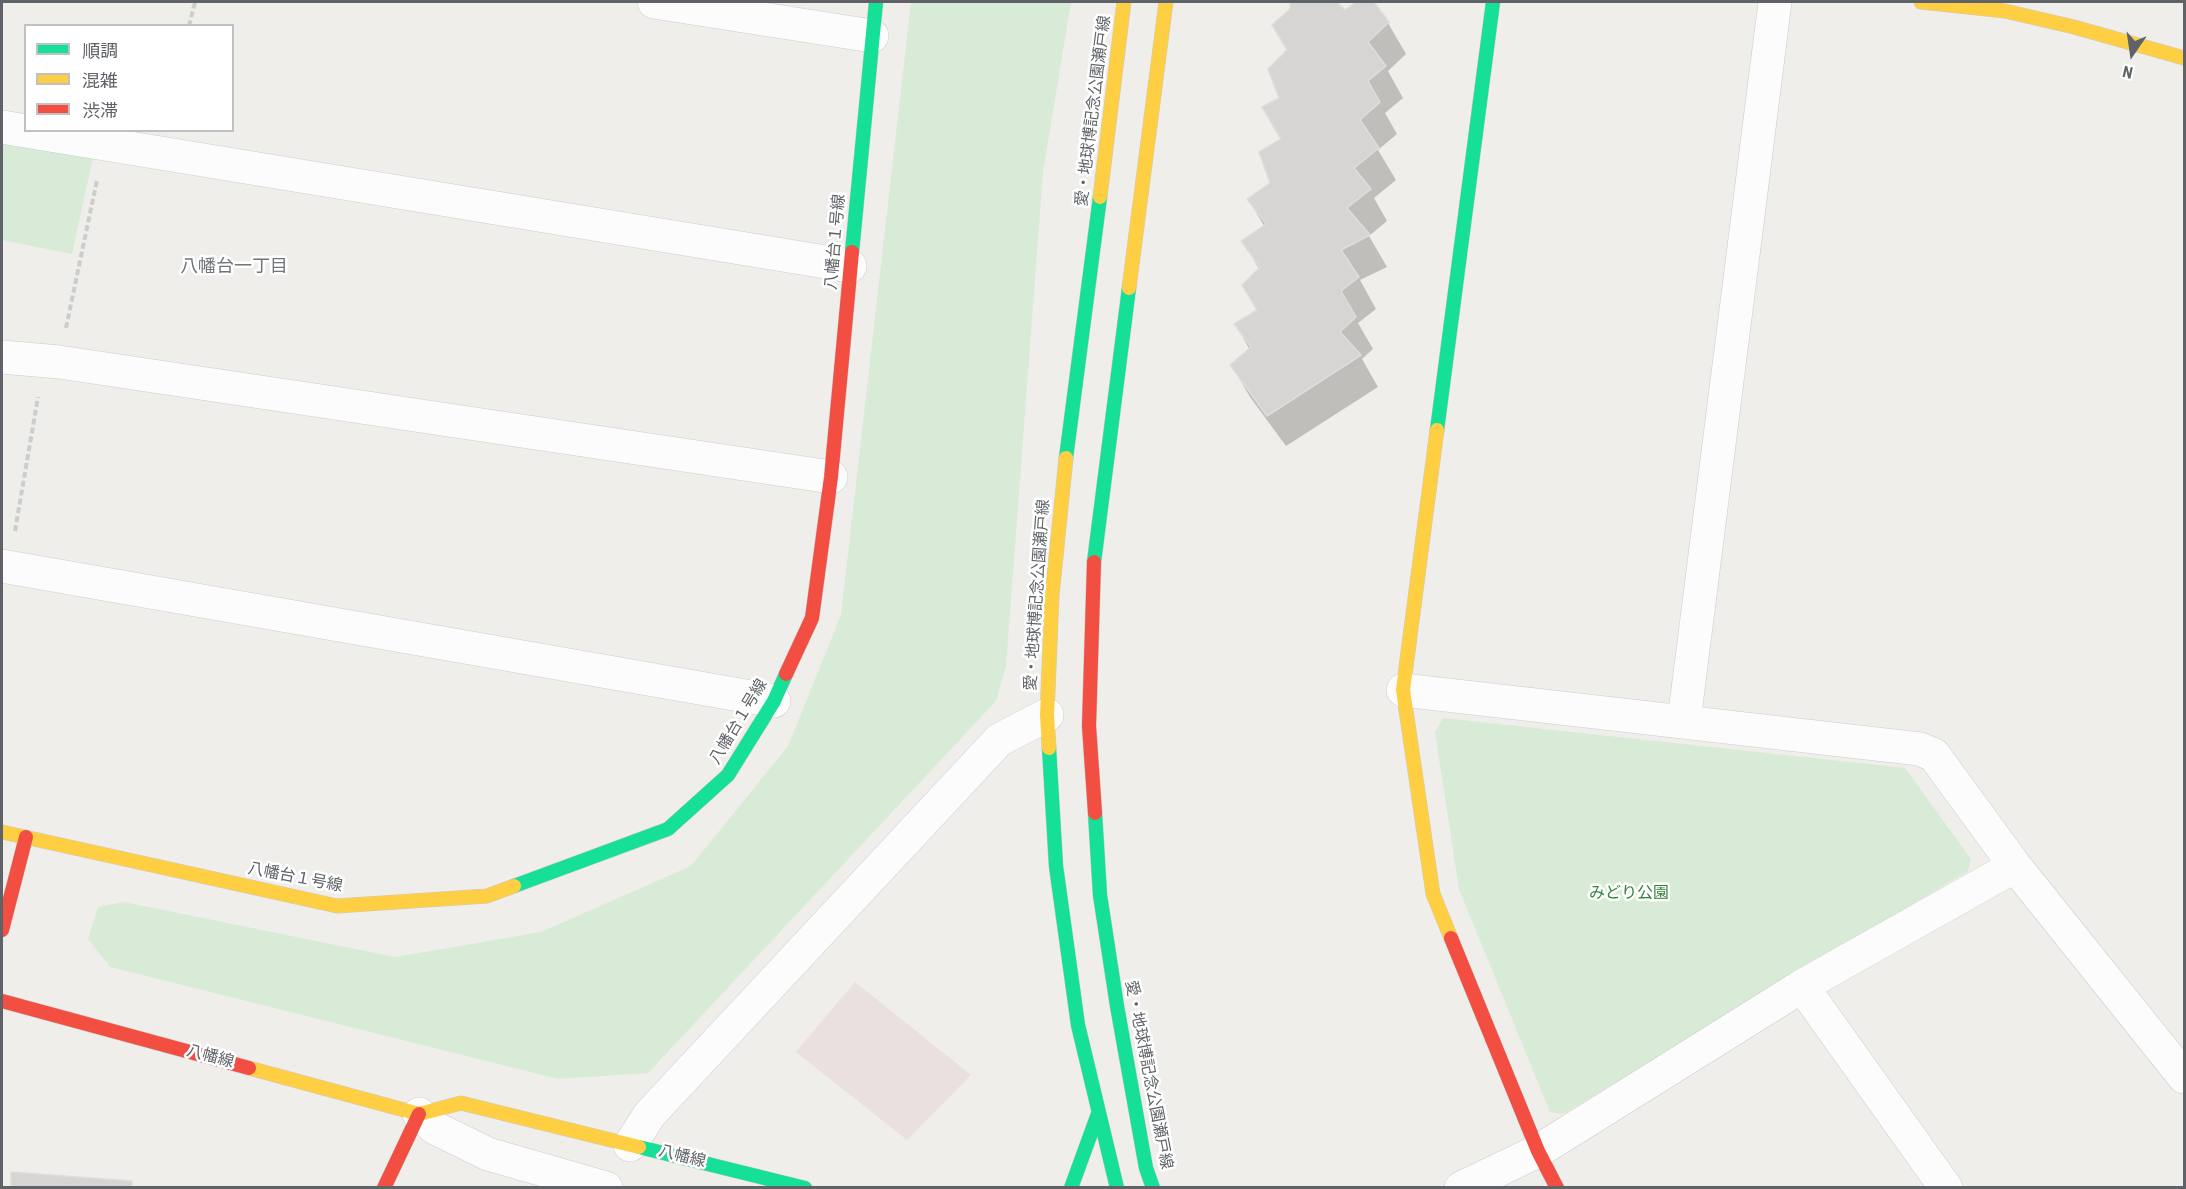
<!DOCTYPE html>
<html>
<head>
<meta charset="utf-8">
<style>
  body { margin:0 }
  #map { position:relative; width:2186px; height:1189px; overflow:hidden; background:#efeeea; font-family:"Roboto Condensed","Noto Sans JP",sans-serif }
  canvas { display:block }
  .frame { position:absolute; inset:0; border:3px solid #5f6368; pointer-events:none }
  .legend { position:absolute; left:24px; top:24px; width:210px; height:108px; box-sizing:border-box; background:#fff; border:2px solid #bfc1c3; margin:0; padding:8px 10px; list-style:none; font-size:18px; color:#5f6368 }
  .legend li { display:flex; align-items:center; gap:12px; height:30px }
  .legend b { width:30px; border:2px solid #bfc1c3 }
  .north { position:absolute; left:2102px; top:24px; width:60px; height:60px; -webkit-text-stroke:4px #fff; paint-order:stroke; rotate:193deg; font-size:16px; font-weight:700; line-height:24px; text-align:center; color:#5f6368 }
  .north::after { content:''; display:block; margin:auto; width:21px; height:27px; background:#5f6368; clip-path:polygon(50% 0,100% 100%,50% 72%,0 100%) }
</style>
</head>
<body>
<div id="map">
<canvas width="2186" height="1189"></canvas>
<div class="frame"></div>
<ul class="legend">
<li><b style="height:8px;background:#16e098"></b>順調</li>
<li><b style="height:8px;background:#ffcf43"></b>混雑</li>
<li><b style="height:8px;background:#f24e42"></b>渋滞</li>
</ul>
<div class="north">N</div>
</div>
<script>
const g = document.querySelector('canvas').getContext('2d');
g.lineJoin = 'round';
function fillPath(path, color) { g.fillStyle = color; g.fill(path, 'evenodd'); }
const poly = rows => new Path2D(rows.map(r => 'M' + r).join(''));
function strokePath(path, color, width, dash) { g.strokeStyle = color; g.lineWidth = width; g.lineCap = dash ? 'butt' : 'round'; g.setLineDash(dash || []); g.stroke(path); }
function drawText(font, color, halo, rows, align = 'center') {
  g.font = font + ' "Roboto Condensed","Noto Sans JP",sans-serif'; g.lineWidth = 5; g.setLineDash([]); g.textBaseline = 'middle'; g.strokeStyle = halo; g.fillStyle = color; for (const [text, x, y, turn = 0] of rows) {
    g.save(); g.translate(x, y); g.rotate((+turn || 0) * Math.PI / 180); g.textAlign = isNaN(turn) ? turn : align; if (halo) g.strokeText(text, 0, 0); g.fillText(text, 0, 0); g.restore();
  }
}
fillPath(poly([
  [855,982,971,1075,907,1140,796,1052]
]), '#eae0de');
fillPath(poly([
  [911,2,1071,2,1043,172,1006,666,996,701,648,1073,558,1079,110,967,88,939,98,907,124,902,395,957,541,932,691,866,788,746,841,615],
  [3,142,93,157,72,254,2,240],
  [1443,718,1905,768,1971,859,1968,871,1563,1114,1550,1112,1459,889,1435,732]
]), '#d8ebd6');
fillPath(poly([
  [1291,2,1335,2,1345,12,1358,2,1372,2,1388,23,1406,54,1388,71,1403,98,1385,113,1397,134,1378,150,1396,180,1374,198,1387,221,1369,236,1387,267,1360,280,1376,309,1358,323,1373,349,1362,359,1378,387,1286,446,1250,397,1232,366,1250,350,1236,325,1259,310,1259,269,1243,241,1264,226,1249,200,1272,184,1283,139,1280,98,1289,51]
]), '#0003');
const building = poly([
  [1290,2,1337,2,1345,10,1356,2,1374,2,1389,22,1368,42,1386,66,1368,81,1380,102,1360,120,1379,148,1354,168,1371,189,1347,208,1370,235,1341,250,1359,277,1341,291,1356,317,1340,332,1361,355,1267,416,1230,365,1251,347,1234,324,1257,310,1242,285,1260,267,1241,241,1266,224,1247,199,1270,183,1259,152,1281,139,1262,107,1279,98,1268,69,1287,50,1272,25,1290,9,1290,2],
  [11,1172,132,1181,132,1188,11,1188,11,1172]
]);
fillPath(building, '#d6d5d3');
strokePath(building, '#deddd9', 1.5);
const street = poly([
  [654,2,872,36],
  [2,127,850,266],
  [2,357,59,362,831,477],
  [2,566,774,701],
  [1403,690,1920,749,1934,755,2015,866,2184,1077],
  [1684,721,1775,2],
  [1802,986,1946,1188],
  [419,1114,435,1128,488,1154,606,1188],
  [630,1145,650,1114,999,740,1047,715],
  [1461,1188,1538,1151,1802,986,2015,866]
]);
const fast = poly([
  [852,252,876,2],
  [1437,430,1493,2],
  [1066,458,1100,197],
  [1094,562,1129,288],
  [1049,748,1056,866,1078,1025,1117,1188],
  [1095,813,1100,895,1117,1006,1146,1168,1153,1188],
  [514,886,668,829,728,775,774,701,786,674],
  [639,1147,805,1188],
  [1071,1188,1098,1114]
]);
const slow = poly([
  [1921,2,2005,11,2074,27,2184,58],
  [1100,197,1124,2],
  [1129,288,1166,2],
  [1437,430,1403,690,1433,894,1451,938],
  [1049,748,1047,715,1052,596,1066,458],
  [2,832,337,906,487,896,514,886],
  [249,1068,419,1114,461,1103,639,1147]
]);
const jam = poly([
  [1094,562,1089,726,1095,813],
  [786,674,812,618,831,477,852,252],
  [2,930,26,837],
  [1451,938,1538,1151,1557,1188],
  [2,1001,249,1068],
  [384,1188,419,1114]
]);
strokePath(street, '#cbcccc', 34);
strokePath(fast, '#cacacb', 15);
strokePath(slow, '#cacacb', 15);
strokePath(jam, '#cacacb', 15);
strokePath(poly([
  [189,26,195,2],
  [66,328,97,180],
  [15,531,38,397]
]), '#cacfcc', 4, [6, 3]);
strokePath(street, '#fdfcfc', 33);
strokePath(fast, '#16e098', 14);
strokePath(slow, '#ffcf43', 14);
strokePath(jam, '#f24e42', 14);
drawText('16px', '#5f6368', '#fff', [
  ["愛・地球博記念公園瀬戸線",1094,111,-83],
  ["八幡台１号線",836,242,-85],
  ["愛・地球博記念公園瀬戸線",1038,595,-86],
  ["八幡台１号線",739,722,-59],
  ["八幡台１号線",295,878,11],
  ["八幡線",210,1057,15],
  ["愛・地球博記念公園瀬戸線",1148,1075,79],
  ["八幡線",682,1157,14]
]);
drawText('16px', '#348238', '#fff', [
  ["みどり公園",1629,894]
]);
drawText('18px', '#70757a', '#fff', [
  ["八幡台一丁目",234,267]
]);
</script>
</body>
</html>
